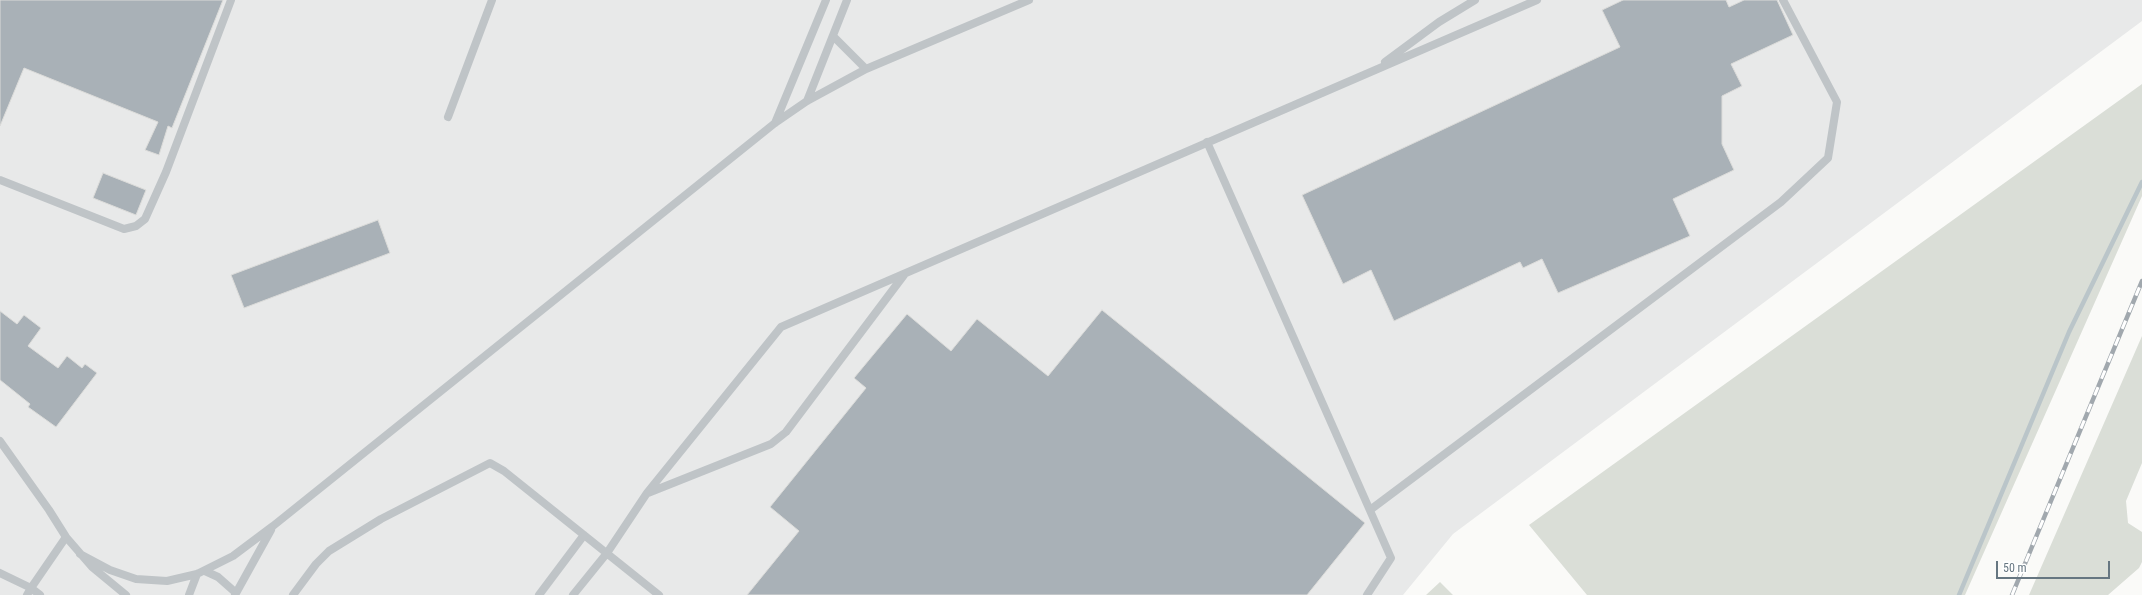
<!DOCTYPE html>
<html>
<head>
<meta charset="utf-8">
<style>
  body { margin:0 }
  #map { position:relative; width:2142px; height:595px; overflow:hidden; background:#fafaf8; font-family:"Roboto Condensed",sans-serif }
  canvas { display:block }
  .scale { position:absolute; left:1996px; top:561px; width:114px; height:18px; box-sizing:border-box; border:2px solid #667681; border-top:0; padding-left:5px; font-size:12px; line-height:14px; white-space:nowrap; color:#667681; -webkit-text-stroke:3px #fff; paint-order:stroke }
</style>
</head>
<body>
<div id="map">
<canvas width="2142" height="595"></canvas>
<div class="scale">50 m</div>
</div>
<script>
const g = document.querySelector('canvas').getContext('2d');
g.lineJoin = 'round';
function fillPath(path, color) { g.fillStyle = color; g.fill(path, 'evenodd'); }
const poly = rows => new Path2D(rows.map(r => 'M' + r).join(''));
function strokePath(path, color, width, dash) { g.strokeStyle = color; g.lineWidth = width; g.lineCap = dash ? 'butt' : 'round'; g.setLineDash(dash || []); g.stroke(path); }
fillPath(poly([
  [0,0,2142,0,2142,21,1453,534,1403,595,0,595]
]), '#e8e9e9');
fillPath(poly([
  [2142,84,2142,196,1965,595,1587,595,1529,525],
  [2142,336,2142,463,2126,501,2128,523,2142,532,2142,562,2139,568,2108,595,2029,595],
  [1440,582,1453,595,1426,595]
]), '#daded7');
strokePath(poly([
  [1959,595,2069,332,2142,182]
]), '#bac5c9', 4.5);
const building = poly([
  [0,0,223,0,172,128,168,126,159,155,145,150,158,122,24,68,0,126,0,0],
  [1623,0,1726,0,1729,7,1744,0,1777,0,1793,35,1731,64,1742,86,1722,96,1722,144,1734,170,1673,199,1690,236,1558,293,1542,259,1523,268,1520,262,1394,321,1371,270,1343,284,1302,195,1620,47,1602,10,1623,0],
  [103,173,146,190,136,215,93,198,103,173],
  [378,220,390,253,244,308,231,275,378,220],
  [1102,310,1365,523,1307,595,747,595,799,531,770,507,866,388,854,378,907,314,951,351,977,319,1048,376,1102,310],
  [0,311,17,324,24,315,41,328,28,346,58,368,67,356,82,368,85,364,97,373,56,427,28,407,30,404,0,380,0,311]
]);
fillPath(building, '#a9b1b7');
strokePath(building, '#dcdcda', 1);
strokePath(poly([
  [833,36,866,69],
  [1385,62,1439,22,1475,0],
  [807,101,847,0],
  [448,117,492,0],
  [775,123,826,0],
  [1207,142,1391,558,1367,595],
  [0,180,124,229,136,226,145,219,166,172,231,0],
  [0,441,49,510,66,537,92,567,126,595],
  [648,493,771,444,786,432,904,275],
  [1370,510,1781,202,1828,158,1837,102,1783,0],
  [80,554,110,570,136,579,167,581,197,574,233,556,273,526,775,123,807,101,866,69,1029,0],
  [205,571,218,577,235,592],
  [0,573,31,588,27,595],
  [40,595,31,588,66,537],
  [189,595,197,574],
  [235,595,271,530],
  [293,595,316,564,329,551,381,519,490,463,504,471,659,595],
  [539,595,584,535],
  [573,595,607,553,647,493,781,327,1537,0]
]), '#bfc4c7', 8);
const rail = poly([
  [2012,595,2142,281]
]);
strokePath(rail, '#a1a8ae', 4.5);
strokePath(rail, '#fff', 3, [9]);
</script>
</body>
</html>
